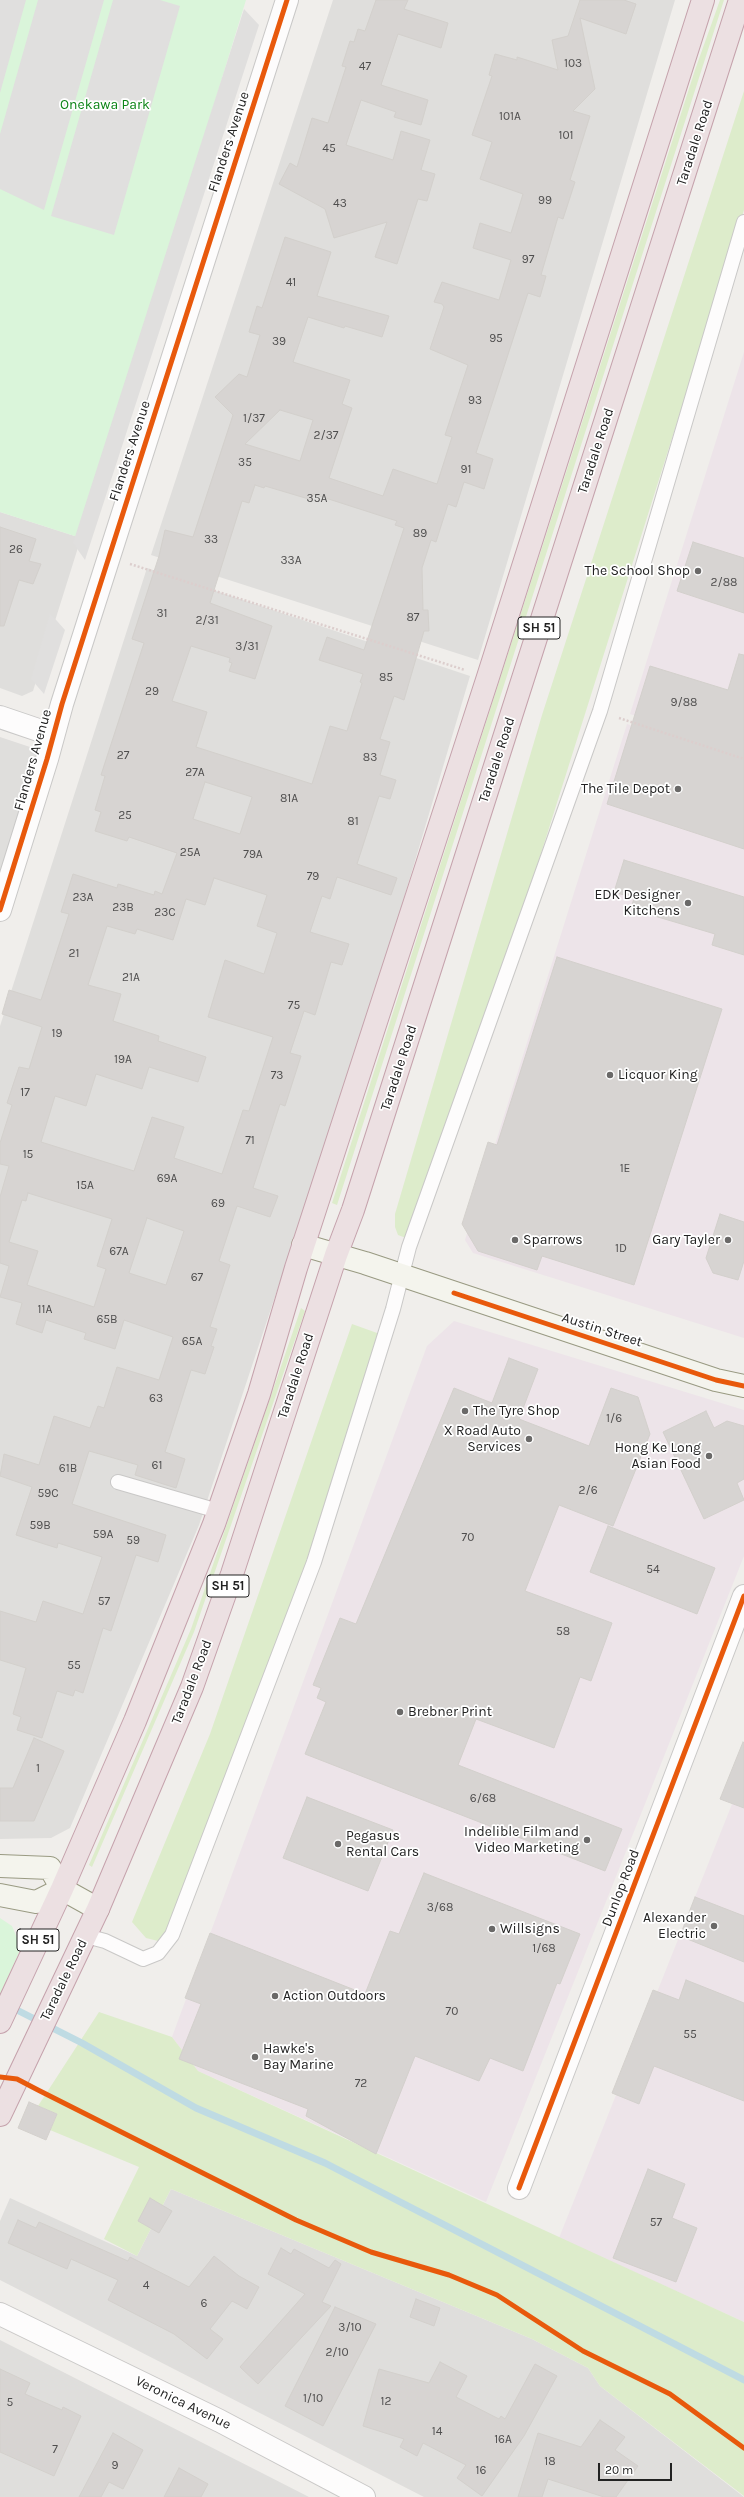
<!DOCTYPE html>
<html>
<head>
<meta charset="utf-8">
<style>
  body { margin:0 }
  #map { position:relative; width:744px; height:2497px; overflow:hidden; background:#f0eeeb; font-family:Karla,sans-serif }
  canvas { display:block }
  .scale { position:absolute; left:598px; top:2463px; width:74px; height:18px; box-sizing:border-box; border:2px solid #222; border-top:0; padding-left:5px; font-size:12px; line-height:14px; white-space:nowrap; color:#222; -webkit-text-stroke:3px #fff; paint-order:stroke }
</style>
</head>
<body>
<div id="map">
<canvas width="744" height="2497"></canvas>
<div class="scale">20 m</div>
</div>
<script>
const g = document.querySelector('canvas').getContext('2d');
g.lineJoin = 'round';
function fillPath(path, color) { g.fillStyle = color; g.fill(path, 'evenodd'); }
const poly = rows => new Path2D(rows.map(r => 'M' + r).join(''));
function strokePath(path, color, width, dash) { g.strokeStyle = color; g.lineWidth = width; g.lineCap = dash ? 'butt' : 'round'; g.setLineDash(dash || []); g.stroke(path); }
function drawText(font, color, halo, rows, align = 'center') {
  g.font = font + ' Karla,sans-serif'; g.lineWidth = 3.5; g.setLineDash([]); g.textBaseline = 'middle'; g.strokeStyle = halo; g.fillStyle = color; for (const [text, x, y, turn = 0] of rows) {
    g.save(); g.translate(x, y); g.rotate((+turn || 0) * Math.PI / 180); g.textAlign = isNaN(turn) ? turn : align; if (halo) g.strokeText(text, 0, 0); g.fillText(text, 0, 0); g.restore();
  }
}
fillPath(poly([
  [333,0,675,0,478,660,151,555],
  [0,512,81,538,33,691,22,696,0,688],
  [147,568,470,676,373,1002,199,1525,70,1828,51,1838,0,1839,0,1026],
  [0,737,39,750,0,875],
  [171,2189,532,2339,588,2368,600,2386,744,2497,424,2497,0,2280,0,2221,10,2198,137,2256],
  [0,2340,262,2473,309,2497,0,2497]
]), '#dfdedc');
fillPath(poly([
  [744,352,744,750,630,714],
  [627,724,744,763,744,1338,473,1253,465,1240],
  [454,1321,744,1410,744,1556,486,2202,198,2071,172,2037,427,1346],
  [744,1774,744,2322,559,2238]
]), '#ede4e9');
fillPath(poly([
  [720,0,724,0,337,1205,332,1203,695,70],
  [744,91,744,210,426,1218,406,1238,398,1235,395,1227,395,1214,542,715],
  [301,1308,305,1311,194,1632,92,1867,89,1865,191,1629],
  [352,1324,391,1338,267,1690,168,1939,158,1941,146,1938,132,1922,210,1734],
  [99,2012,172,2037,198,2071,744,2322,744,2496,600,2386,588,2368,532,2339,171,2189,137,2256,104,2239,139,2167,50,2130,57,2114,38,2106]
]), '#ddeccb');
fillPath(poly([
  [0,0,246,0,81,538,0,512],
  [0,1918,12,1926,21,1948,0,1995]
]), '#daf5da');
fillPath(poly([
  [0,0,26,0,0,93],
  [38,0,104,0,44,210,0,189,0,134],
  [113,0,160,0,180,6,114,235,51,216],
  [244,9,259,25,85,560,73,543],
  [50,613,65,630,44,694,31,679]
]), '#e0dfde');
strokePath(poly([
  [9,2006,82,2043,196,2108,325,2163,744,2380]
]), '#bfdbe3', 7);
const building = poly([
  [376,0,408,0,404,9,448,23,441,48,398,34,381,85,428,100,421,125,394,117,396,112,361,100,346,145,393,160,401,131,430,140,421,170,435,174,427,201,418,199,397,264,375,257,387,222,334,238,325,209,279,184,290,163,297,167,312,118,328,123,346,67,342,66,350,41,354,42,358,29,365,31,376,0],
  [580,0,624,0,636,4,626,34,580,18,595,89,573,111,590,116,570,180,575,182,563,219,558,217,541,275,546,276,540,297,528,293,476,453,493,459,484,489,464,482,456,507,448,504,436,542,431,540,422,568,423,610,428,610,429,631,424,631,404,700,394,696,380,739,390,742,380,775,396,780,390,799,379,796,357,864,397,878,391,895,337,877,330,899,322,896,310,932,349,944,342,965,331,962,315,1015,304,1011,290,1053,301,1056,285,1106,280,1104,253,1188,278,1196,270,1217,237,1206,219,1261,230,1265,210,1327,217,1329,211,1346,214,1347,205,1374,191,1370,165,1452,185,1459,176,1488,135,1475,138,1465,89,1451,72,1504,166,1535,158,1562,136,1555,111,1631,103,1628,83,1693,75,1690,73,1696,57,1691,42,1738,17,1730,21,1717,13,1714,26,1668,0,1660,0,1611,36,1622,43,1601,83,1614,102,1557,58,1543,57,1548,16,1535,32,1487,0,1476,4,1454,39,1465,54,1416,90,1428,98,1406,104,1408,117,1367,159,1380,173,1337,124,1320,115,1349,84,1339,86,1333,46,1320,42,1333,16,1324,22,1303,0,1297,9,1266,0,1263,0,1197,9,1166,0,1164,0,1143,12,1105,7,1103,19,1067,29,1069,42,1027,2,1014,9,990,41,1000,69,914,61,912,73,874,117,888,118,884,154,895,155,891,162,894,177,853,129,837,127,841,95,831,101,812,95,810,105,776,101,775,144,643,132,639,159,556,165,530,193,537,233,415,215,397,239,374,247,377,260,335,249,332,257,306,262,308,285,237,331,252,317,296,389,316,382,337,345,326,344,328,308,317,293,362,350,380,342,404,352,408,329,478,383,496,393,469,437,484,452,437,445,435,468,365,430,349,444,307,442,304,434,302,442,282,499,300,511,260,473,248,480,223,511,233,523,194,480,179,492,142,472,135,492,76,489,75,495,54,517,60,517,57,558,70,552,40,568,36,580,0],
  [280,410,313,420,300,461,245,444,280,410],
  [255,485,264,488,265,486,312,500,313,494,397,521,395,525,404,528,364,650,327,637,319,660,363,674,360,682,362,683,347,731,330,726,312,784,196,747,207,712,172,701,191,646,230,658,229,662,232,663,229,671,255,679,272,626,210,603,242,501,249,503,255,485],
  [205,782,252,797,240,834,193,819,205,782],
  [214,878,267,895,257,926,277,933,264,974,225,960,208,1017,273,1037,249,1111,243,1110,222,1174,174,1158,184,1127,152,1117,134,1171,41,1142,55,1096,86,1106,96,1074,142,1089,149,1067,198,1082,206,1057,158,1041,159,1036,113,1021,121,994,88,985,107,926,135,934,137,929,173,940,186,899,205,905,214,878],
  [28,1193,112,1219,97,1266,106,1269,94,1307,27,1285,38,1251,9,1242,22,1200,26,1201,28,1193],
  [147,1218,184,1231,166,1285,129,1273,147,1218],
  [0,527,36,539,29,561,41,564,33,584,19,580,4,626,0,626,0,527],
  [693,542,744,558,744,613,677,591,693,542],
  [739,654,744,655,744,849,607,804,650,666,728,690,739,654],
  [624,860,744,897,744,955,712,945,715,934,631,909,634,898,614,892,624,860],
  [557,957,722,1009,634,1285,542,1256,537,1270,478,1251,462,1224,488,1142,497,1145,557,957],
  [720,1214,744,1222,744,1261,738,1280,713,1273,706,1258,720,1214],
  [509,1358,538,1369,519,1419,589,1446,611,1388,638,1397,650,1434,613,1526,559,1505,525,1591,612,1623,591,1681,580,1677,554,1748,476,1719,458,1765,622,1829,605,1871,305,1754,326,1702,317,1698,321,1688,313,1685,340,1618,356,1624,454,1388,492,1403,509,1358],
  [706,1411,714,1428,727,1421,744,1426,744,1479,737,1483,744,1500,704,1519,663,1432,706,1411],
  [608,1526,715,1568,697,1614,590,1572,608,1526],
  [34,1738,64,1751,34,1821,0,1821,0,1788,13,1788,34,1738],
  [743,1742,744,1743,744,1808,720,1799,743,1742],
  [307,1797,393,1830,368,1891,283,1858,307,1797],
  [424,1873,580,1934,560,1984,557,1983,523,2071,490,2058,479,2081,415,2056,376,2154,306,2116,308,2109,179,2059,201,2004,185,1998,210,1933,365,1994,390,1931,399,1934,424,1873],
  [695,1897,744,1916,744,1962,680,1936,695,1897],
  [686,1980,744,2003,744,2101,654,2066,639,2104,612,2093,653,1990,679,2000,686,1980],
  [29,2102,57,2114,46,2140,18,2128,29,2102],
  [648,2169,685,2184,672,2218,697,2228,676,2282,613,2258,648,2169],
  [150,2198,172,2211,159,2233,138,2221,150,2198],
  [18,2220,36,2228,39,2222,128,2261,130,2257,189,2287,214,2256,239,2276,259,2287,247,2309,232,2301,210,2329,223,2339,207,2359,174,2334,108,2300,118,2280,71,2259,67,2269,8,2243,18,2220],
  [281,2248,291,2254,294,2249,329,2268,335,2260,341,2264,322,2302,331,2306,258,2384,240,2367,305,2294,268,2274,281,2248],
  [416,2299,440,2308,434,2326,410,2317,416,2299],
  [335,2307,376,2324,323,2426,285,2406,335,2307],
  [440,2362,467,2376,456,2397,499,2419,501,2416,505,2419,535,2364,557,2376,524,2436,482,2496,457,2478,466,2465,423,2443,417,2456,400,2447,404,2439,363,2426,379,2369,429,2383,440,2362],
  [0,2369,30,2383,25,2394,62,2410,63,2407,81,2416,54,2476,0,2452,0,2369],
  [600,2420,625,2437,615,2450,638,2466,616,2497,604,2497,548,2479,542,2497,518,2497,538,2433,581,2447,600,2420],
  [113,2433,143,2450,123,2489,109,2482,101,2497,79,2497,113,2433],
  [179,2468,208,2484,201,2497,164,2497,179,2468]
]);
fillPath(building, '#d7d4d2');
strokePath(building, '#d3d0cc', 1);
const lane = poly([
  [118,1482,218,1511],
  [86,1936,105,1941,143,1959,158,1953,172,1935,314,1562,393,1309,409,1247,600,711,744,222]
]);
const street = poly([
  [0,717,53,735],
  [0,910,47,759,62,704,287,0],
  [519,2188,744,1596],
  [0,2314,220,2421,364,2497]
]);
const secondary = poly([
  [303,1245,365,1263,716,1380,744,1386],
  [0,1866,50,1868,62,1889,98,1909],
  [0,1895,36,1902,62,1889]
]);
const highway = poly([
  [0,2022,62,1889,135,1721,214,1524,259,1394,296,1268,488,677,703,0],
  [0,2115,98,1909,192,1687,232,1574,336,1255,353,1210,740,0]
]);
strokePath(lane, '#c9c8c7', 16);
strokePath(street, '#c9c8c7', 24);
strokePath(secondary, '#999a82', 24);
strokePath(highway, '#c5a2ac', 24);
strokePath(poly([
  [130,564,465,670],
  [619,718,744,759]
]), '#dccecd', 2.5, [2, 2]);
strokePath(lane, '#fdfcfc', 14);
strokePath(street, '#fdfcfc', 22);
strokePath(secondary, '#f4f4ed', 22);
strokePath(highway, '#ece0e2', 22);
strokePath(poly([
  [0,910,47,759,62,704,287,0],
  [454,1293,716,1380,744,1386],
  [0,2077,17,2079,38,2090,296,2220,371,2252,449,2275,497,2295,583,2351,670,2394,744,2448],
  [519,2188,744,1596]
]), '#e8590c', 5);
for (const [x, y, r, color] of [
  [698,571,4,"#6a6968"],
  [678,789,4,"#6a6968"],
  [688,903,4,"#6a6968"],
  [610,1075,4,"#6a6968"],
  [515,1240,4,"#6a6968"],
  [728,1240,4,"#6a6968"],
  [465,1411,4,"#6a6968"],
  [529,1439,4,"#6a6968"],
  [709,1456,4,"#6a6968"],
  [400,1712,4,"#6a6968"],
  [587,1840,4,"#6a6968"],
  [338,1844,4,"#6a6968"],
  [714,1926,4,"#6a6968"],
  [492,1929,4,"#6a6968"],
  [275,1996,4,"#6a6968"],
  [255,2057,4,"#6a6968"]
]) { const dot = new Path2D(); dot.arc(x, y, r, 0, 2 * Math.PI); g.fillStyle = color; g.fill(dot); strokePath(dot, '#fff', 1.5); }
drawText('12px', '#4f4e4e', null, [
  ["103",573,64],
  ["47",365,67],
  ["101A",510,117],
  ["101",566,136],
  ["45",329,149],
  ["99",545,201],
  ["43",340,204],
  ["97",528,260],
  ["41",291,283],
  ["95",496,339],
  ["39",279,342],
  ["93",475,401],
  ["1/37",254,419],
  ["2/37",326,436],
  ["35",245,463],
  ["91",466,470],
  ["35A",317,499],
  ["89",420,534],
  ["33",211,540],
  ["26",16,550],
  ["33A",291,561],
  ["2/88",724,583],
  ["31",162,614],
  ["87",413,618],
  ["2/31",207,621],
  ["3/31",247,647],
  ["85",386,678],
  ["29",152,692],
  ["9/88",684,703],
  ["27",123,756],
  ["83",370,758],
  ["27A",195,773],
  ["81A",289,799],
  ["25",125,816],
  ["81",353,822],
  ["25A",190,853],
  ["79A",253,855],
  ["79",313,877],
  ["23A",83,898],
  ["23B",123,908],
  ["23C",165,913],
  ["21",74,954],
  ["21A",131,978],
  ["75",294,1006],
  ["19",57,1034],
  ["19A",123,1060],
  ["73",277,1076],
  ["17",25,1093],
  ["71",250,1141],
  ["15",28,1155],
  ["1E",625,1169],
  ["69A",167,1179],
  ["15A",85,1186],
  ["69",218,1204],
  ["1D",621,1249],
  ["67A",119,1252],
  ["67",197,1278],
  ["11A",45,1310],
  ["65B",107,1320],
  ["65A",192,1342],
  ["63",156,1399],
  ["1/6",614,1419],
  ["61",157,1466],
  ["61B",68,1469],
  ["2/6",588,1491],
  ["59C",48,1494],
  ["59B",40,1526],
  ["59A",103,1535],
  ["70",468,1538],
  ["59",133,1541],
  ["54",653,1570],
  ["57",104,1602],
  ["58",563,1632],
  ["55",74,1666],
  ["1",38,1769],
  ["6/68",483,1799],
  ["3/68",440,1908],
  ["1/68",544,1949],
  ["70",452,2012],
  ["55",690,2035],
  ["72",361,2084],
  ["57",656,2223],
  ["4",146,2286],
  ["6",204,2304],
  ["3/10",350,2328],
  ["2/10",337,2353],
  ["1/10",313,2399],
  ["12",386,2402],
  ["5",10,2403],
  ["14",437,2432],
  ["16A",503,2440],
  ["7",55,2450],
  ["18",550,2462],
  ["9",115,2466],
  ["16",481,2471]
]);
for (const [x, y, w] of [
  [539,628,42],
  [228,1586,42],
  [38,1940,42]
]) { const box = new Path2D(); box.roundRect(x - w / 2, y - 11, w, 22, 3); g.fillStyle = '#fff'; g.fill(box); strokePath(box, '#222', 1); }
drawText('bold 13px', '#222', null, [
  ["SH 51",539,628],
  ["SH 51",228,1586],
  ["SH 51",38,1940]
]);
drawText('14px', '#0c8416', '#fff', [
  ["Onekawa Park",105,105]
]);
drawText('14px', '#222', '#fff', [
  ["Flanders Avenue",229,142,-72],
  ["Taradale Road",695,143,-72],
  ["Flanders Avenue",130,451,-72],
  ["Taradale Road",596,451,-72],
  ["Flanders Avenue",33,760,-74],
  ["Taradale Road",497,760,-72],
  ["Taradale Road",399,1068,-72],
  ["Austin Street",602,1330,18],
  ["Taradale Road",296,1376,-72],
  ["Taradale Road",192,1682,-69],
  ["Dunlop Road",621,1888,-69],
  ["Taradale Road",64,1980,-64],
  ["Veronica Avenue",183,2403,26]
]);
drawText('14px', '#222', '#fff', [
  ["The School Shop",690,571],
  ["The Tile Depot",670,789],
  ["EDK Designer",680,895],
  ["Kitchens",680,911],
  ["Licquor King",618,1075,"left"],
  ["Sparrows",523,1240,"left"],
  ["Gary Tayler",720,1240],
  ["The Tyre Shop",473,1411,"left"],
  ["X Road Auto",521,1431],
  ["Services",521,1447],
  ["Hong Ke Long",701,1448],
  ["Asian Food",701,1464],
  ["Brebner Print",408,1712,"left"],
  ["Indelible Film and",579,1832],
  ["Video Marketing",579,1848],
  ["Pegasus",346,1836,"left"],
  ["Rental Cars",346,1852,"left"],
  ["Alexander",706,1918],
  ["Electric",706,1934],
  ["Willsigns",500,1929,"left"],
  ["Action Outdoors",283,1996,"left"],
  ["Hawke's",263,2049,"left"],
  ["Bay Marine",263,2065,"left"]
], 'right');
</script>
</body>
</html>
